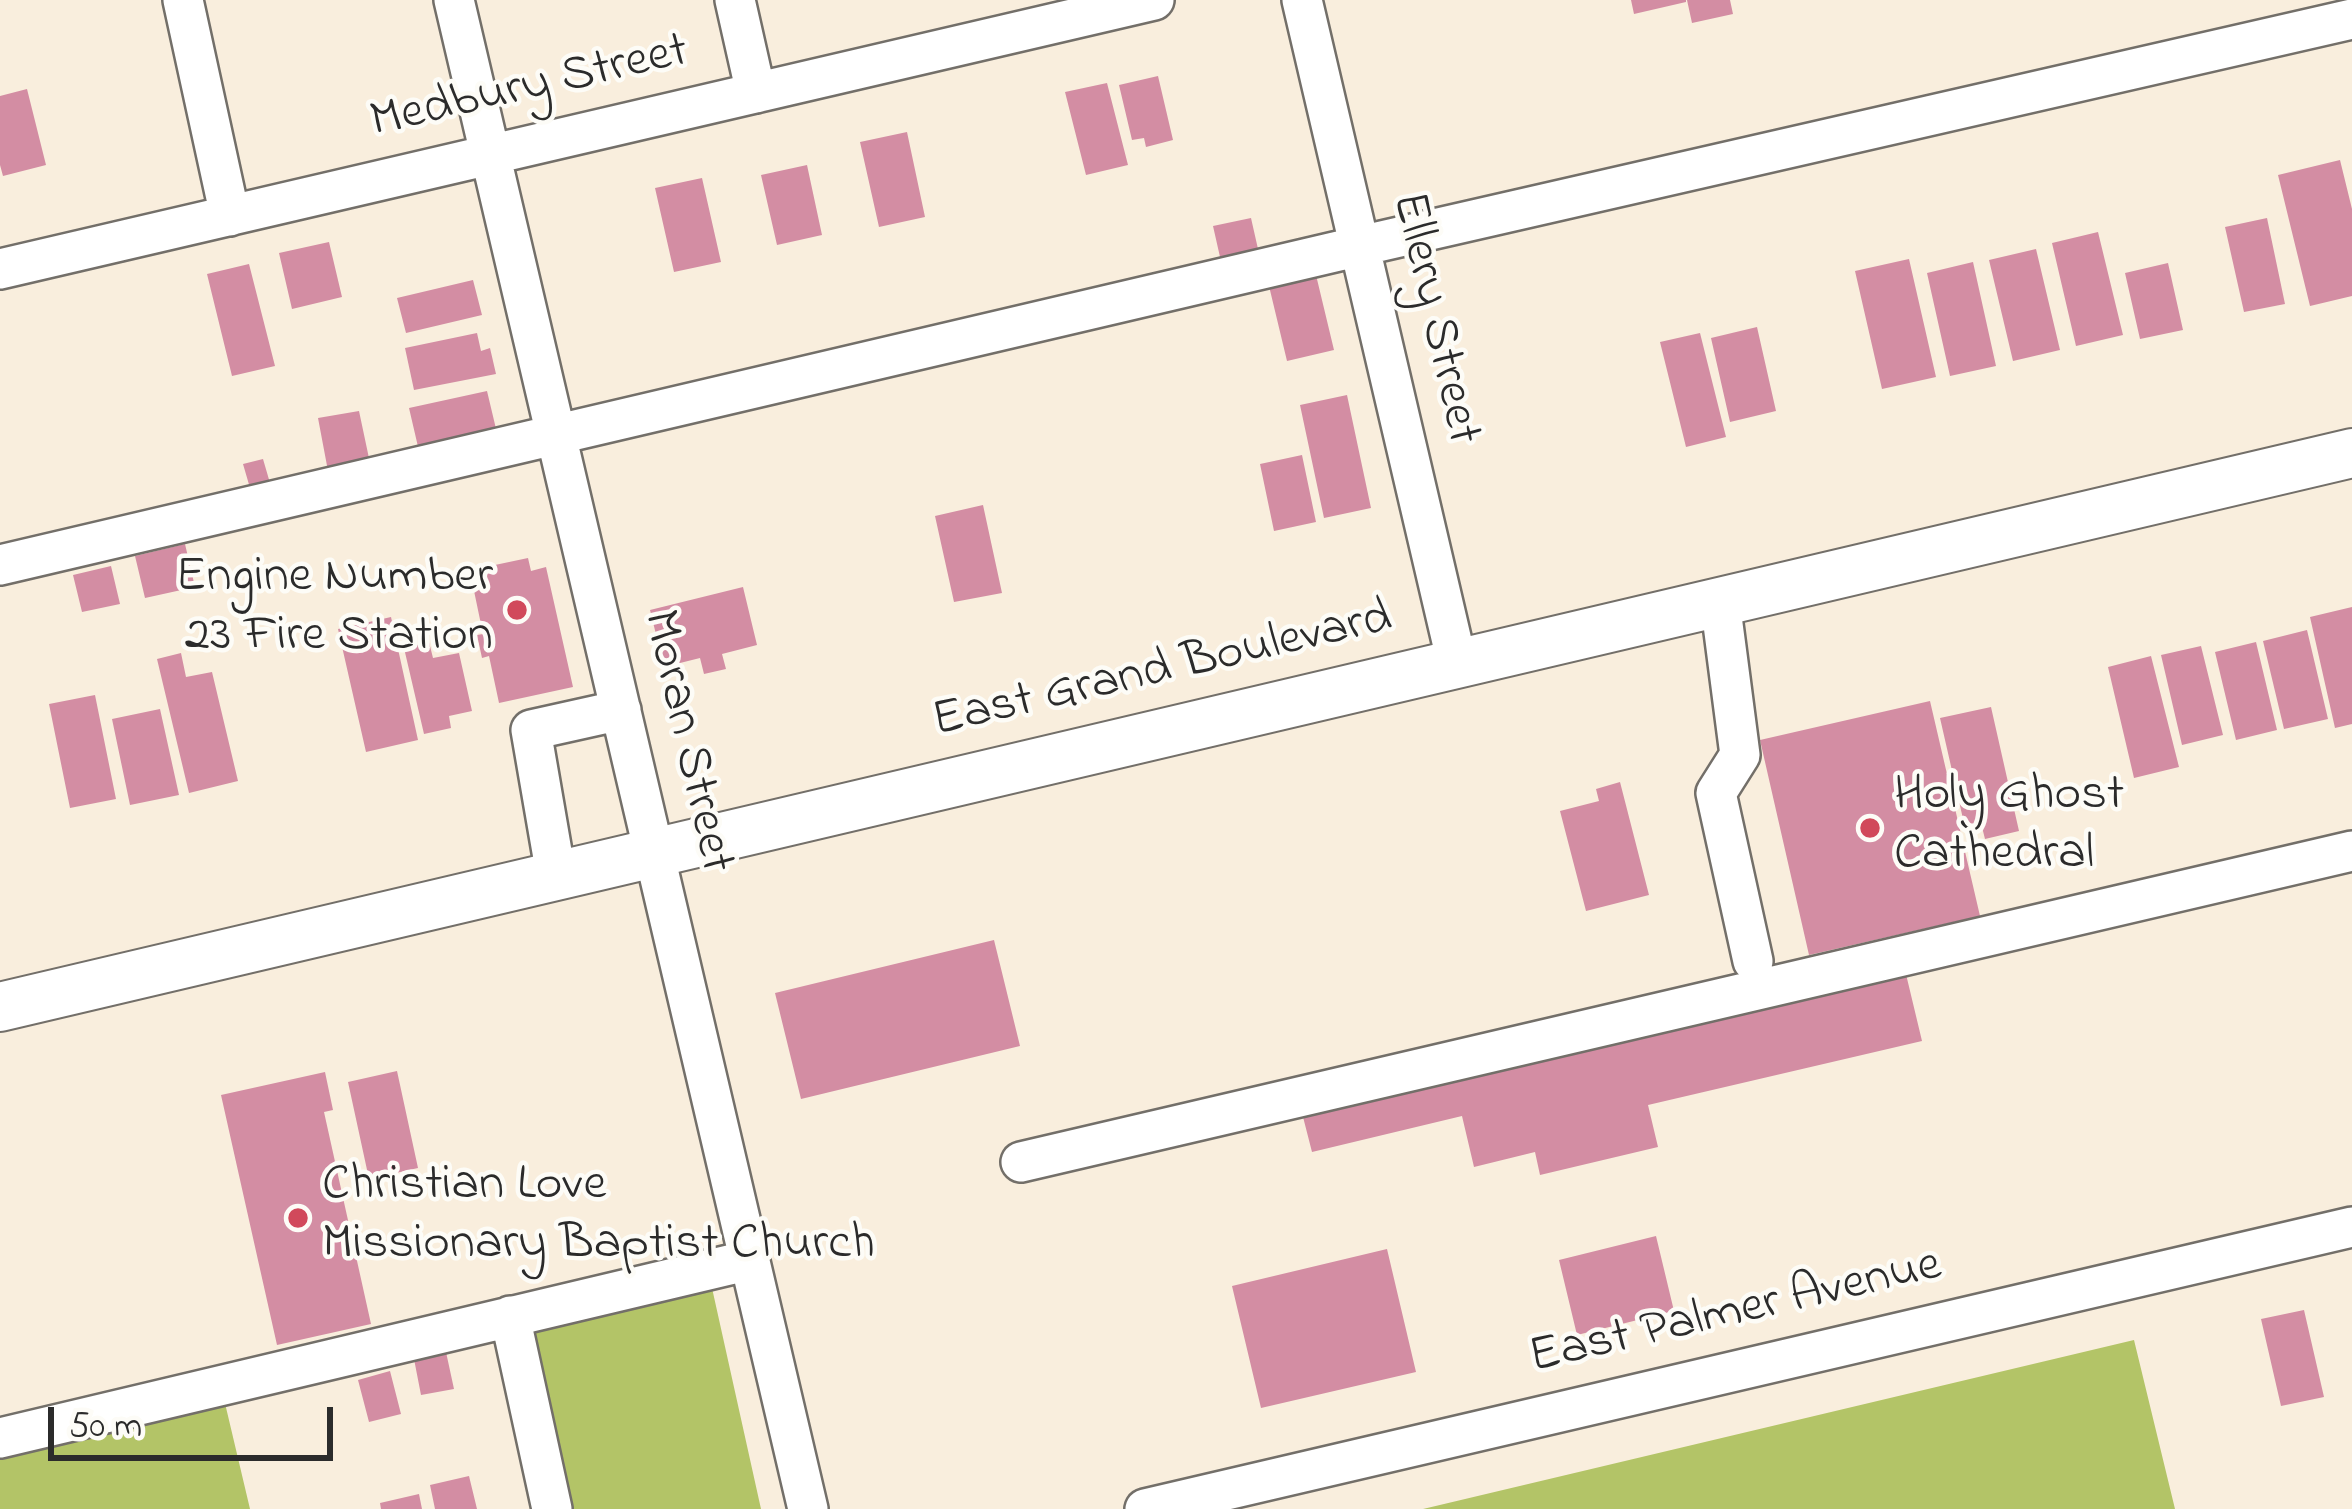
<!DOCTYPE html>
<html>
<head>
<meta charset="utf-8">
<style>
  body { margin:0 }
  #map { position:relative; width:2352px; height:1509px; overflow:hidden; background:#f9eedd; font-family:"Indie Flower",sans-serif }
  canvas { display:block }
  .scale { position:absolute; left:48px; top:1407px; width:285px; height:54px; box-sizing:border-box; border:6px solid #2b2b2b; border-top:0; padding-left:15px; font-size:36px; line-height:42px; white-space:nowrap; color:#2b2b2b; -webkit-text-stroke:9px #fdfcf7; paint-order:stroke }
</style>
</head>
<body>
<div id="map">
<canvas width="2352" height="1509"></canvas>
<div class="scale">50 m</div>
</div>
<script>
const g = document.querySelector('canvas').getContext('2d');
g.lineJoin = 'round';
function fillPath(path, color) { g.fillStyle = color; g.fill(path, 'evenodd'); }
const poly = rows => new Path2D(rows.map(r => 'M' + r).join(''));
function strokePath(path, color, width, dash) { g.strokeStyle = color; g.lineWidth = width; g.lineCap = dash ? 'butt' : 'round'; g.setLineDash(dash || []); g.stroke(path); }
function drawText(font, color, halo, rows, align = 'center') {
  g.font = font + ' "Indie Flower",sans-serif'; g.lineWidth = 9; g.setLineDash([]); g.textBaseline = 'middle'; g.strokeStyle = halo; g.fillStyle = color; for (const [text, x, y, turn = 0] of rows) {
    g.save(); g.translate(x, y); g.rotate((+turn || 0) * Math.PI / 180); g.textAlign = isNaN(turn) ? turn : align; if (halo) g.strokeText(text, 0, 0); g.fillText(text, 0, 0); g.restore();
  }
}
fillPath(poly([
  [712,1288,761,1509,564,1509,524,1326],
  [2134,1340,2175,1509,1423,1509],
  [224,1399,250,1509,0,1509,0,1451]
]), '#b3c467');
fillPath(poly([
  [1631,0,1686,0,1686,2,1634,14],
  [1687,0,1730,0,1733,14,1692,23],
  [1158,76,1173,140,1146,147,1144,138,1132,140,1119,85],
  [1107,83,1128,165,1086,175,1065,92],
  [27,89,46,165,3,176,0,165,0,96],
  [907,132,925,217,879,227,860,142],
  [2340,160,2352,209,2352,296,2310,306,2278,175],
  [807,165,822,235,777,245,761,175],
  [702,178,721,262,674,272,655,188],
  [1251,218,1258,249,1220,257,1213,226],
  [2267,218,2285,304,2244,312,2225,227],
  [2098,232,2123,335,2076,346,2052,243],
  [329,242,342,297,292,309,279,253],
  [2036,249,2060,350,2013,361,1989,260],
  [1909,259,1936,377,1882,389,1855,271],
  [1973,262,1996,366,1950,376,1927,273],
  [2168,263,2183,330,2140,339,2125,273],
  [249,264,275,366,232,376,207,274],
  [1316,275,1334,350,1287,361,1269,286],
  [473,280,482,315,406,333,397,298],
  [1757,327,1776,411,1730,422,1711,338],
  [477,333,481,351,490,348,496,374,414,390,405,348],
  [1700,333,1726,437,1686,447,1660,342],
  [487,391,497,433,419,451,409,408],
  [1347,395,1371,508,1324,518,1300,405],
  [359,411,370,463,328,471,318,418],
  [1302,455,1316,522,1274,531,1260,464],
  [263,459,270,483,250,488,243,464],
  [983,505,1002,593,954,602,935,516],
  [185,544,195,587,145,598,135,556],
  [528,558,531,571,546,567,573,687,499,703,489,656,482,658,477,635,483,634,473,586,479,584,476,569],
  [111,566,120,604,82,612,73,575],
  [743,587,757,645,722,654,726,669,704,674,700,658,664,667,650,610],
  [2352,607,2352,724,2335,728,2310,617],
  [391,617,418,740,366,752,338,629],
  [2307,630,2328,719,2284,729,2263,641],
  [429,642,433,658,459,653,472,711,449,716,451,728,424,734,404,648],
  [2256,642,2277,730,2236,740,2215,652],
  [2201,646,2223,735,2182,745,2161,655],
  [181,653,186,677,212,672,238,781,189,793,157,659],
  [2151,656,2179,767,2134,778,2108,667],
  [95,695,116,799,70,808,49,704],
  [1930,701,1980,916,1809,955,1760,740],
  [1991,707,2019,831,1985,839,1982,827,1966,832,1940,718],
  [160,709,179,795,130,805,112,719],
  [1620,782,1649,895,1586,911,1560,811,1599,801,1596,789],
  [994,940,1020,1046,801,1099,775,993],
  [1905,970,1922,1041,1648,1105,1658,1147,1540,1175,1535,1152,1474,1167,1462,1116,1312,1152,1302,1113],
  [397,1071,418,1168,369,1179,348,1082],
  [325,1072,333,1110,324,1112,371,1324,277,1345,221,1095],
  [1656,1236,1674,1311,1577,1335,1559,1260],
  [1387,1249,1416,1372,1261,1408,1232,1286],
  [2304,1310,2324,1397,2281,1406,2261,1319],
  [446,1352,454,1389,421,1395,414,1359],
  [390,1371,401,1414,369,1422,358,1380],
  [469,1476,477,1509,435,1509,430,1485],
  [419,1494,422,1509,381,1509,380,1503]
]), '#d38da3');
const minor = poly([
  [183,0,230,216],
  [454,0,808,1509],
  [735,0,756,93],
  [1302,0,1457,663],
  [0,269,1154,0],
  [0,565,1360,246,2352,19],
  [1720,601,1740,755,1716,793,1753,961],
  [556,875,531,730,621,710],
  [1021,1162,2352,851],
  [510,1316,552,1509],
  [0,1438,750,1260],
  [1145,1509,2352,1227]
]);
const major = poly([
  [0,1007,2352,453]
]);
strokePath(minor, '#736f69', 44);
strokePath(major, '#736f69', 52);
strokePath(minor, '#fff', 39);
strokePath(major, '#fff', 48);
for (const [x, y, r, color] of [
  [517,610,12,"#d1495b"],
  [1870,828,12,"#d1495b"],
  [298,1218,12,"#d1495b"]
]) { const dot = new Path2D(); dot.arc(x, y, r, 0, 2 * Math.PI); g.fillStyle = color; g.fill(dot); strokePath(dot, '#fdfcf7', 4.5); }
drawText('51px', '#2b2b2b', '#fdfcf7', [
  ["Medbury Street",530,90,-13],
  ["Ellery Street",1432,319,77],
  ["East Grand Boulevard",1163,673,-13],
  ["Moran Street",684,742,77],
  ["East Palmer Avenue",1736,1315,-13]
]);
drawText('51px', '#2b2b2b', '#fdfcf7', [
  ["Engine Number",493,581,"right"],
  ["23 Fire Station",493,640,"right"],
  ["Holy Ghost",1894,799],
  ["Cathedral",1894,858],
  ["Christian Love",322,1189],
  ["Missionary Baptist Church",322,1248]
], 'left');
</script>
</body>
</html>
